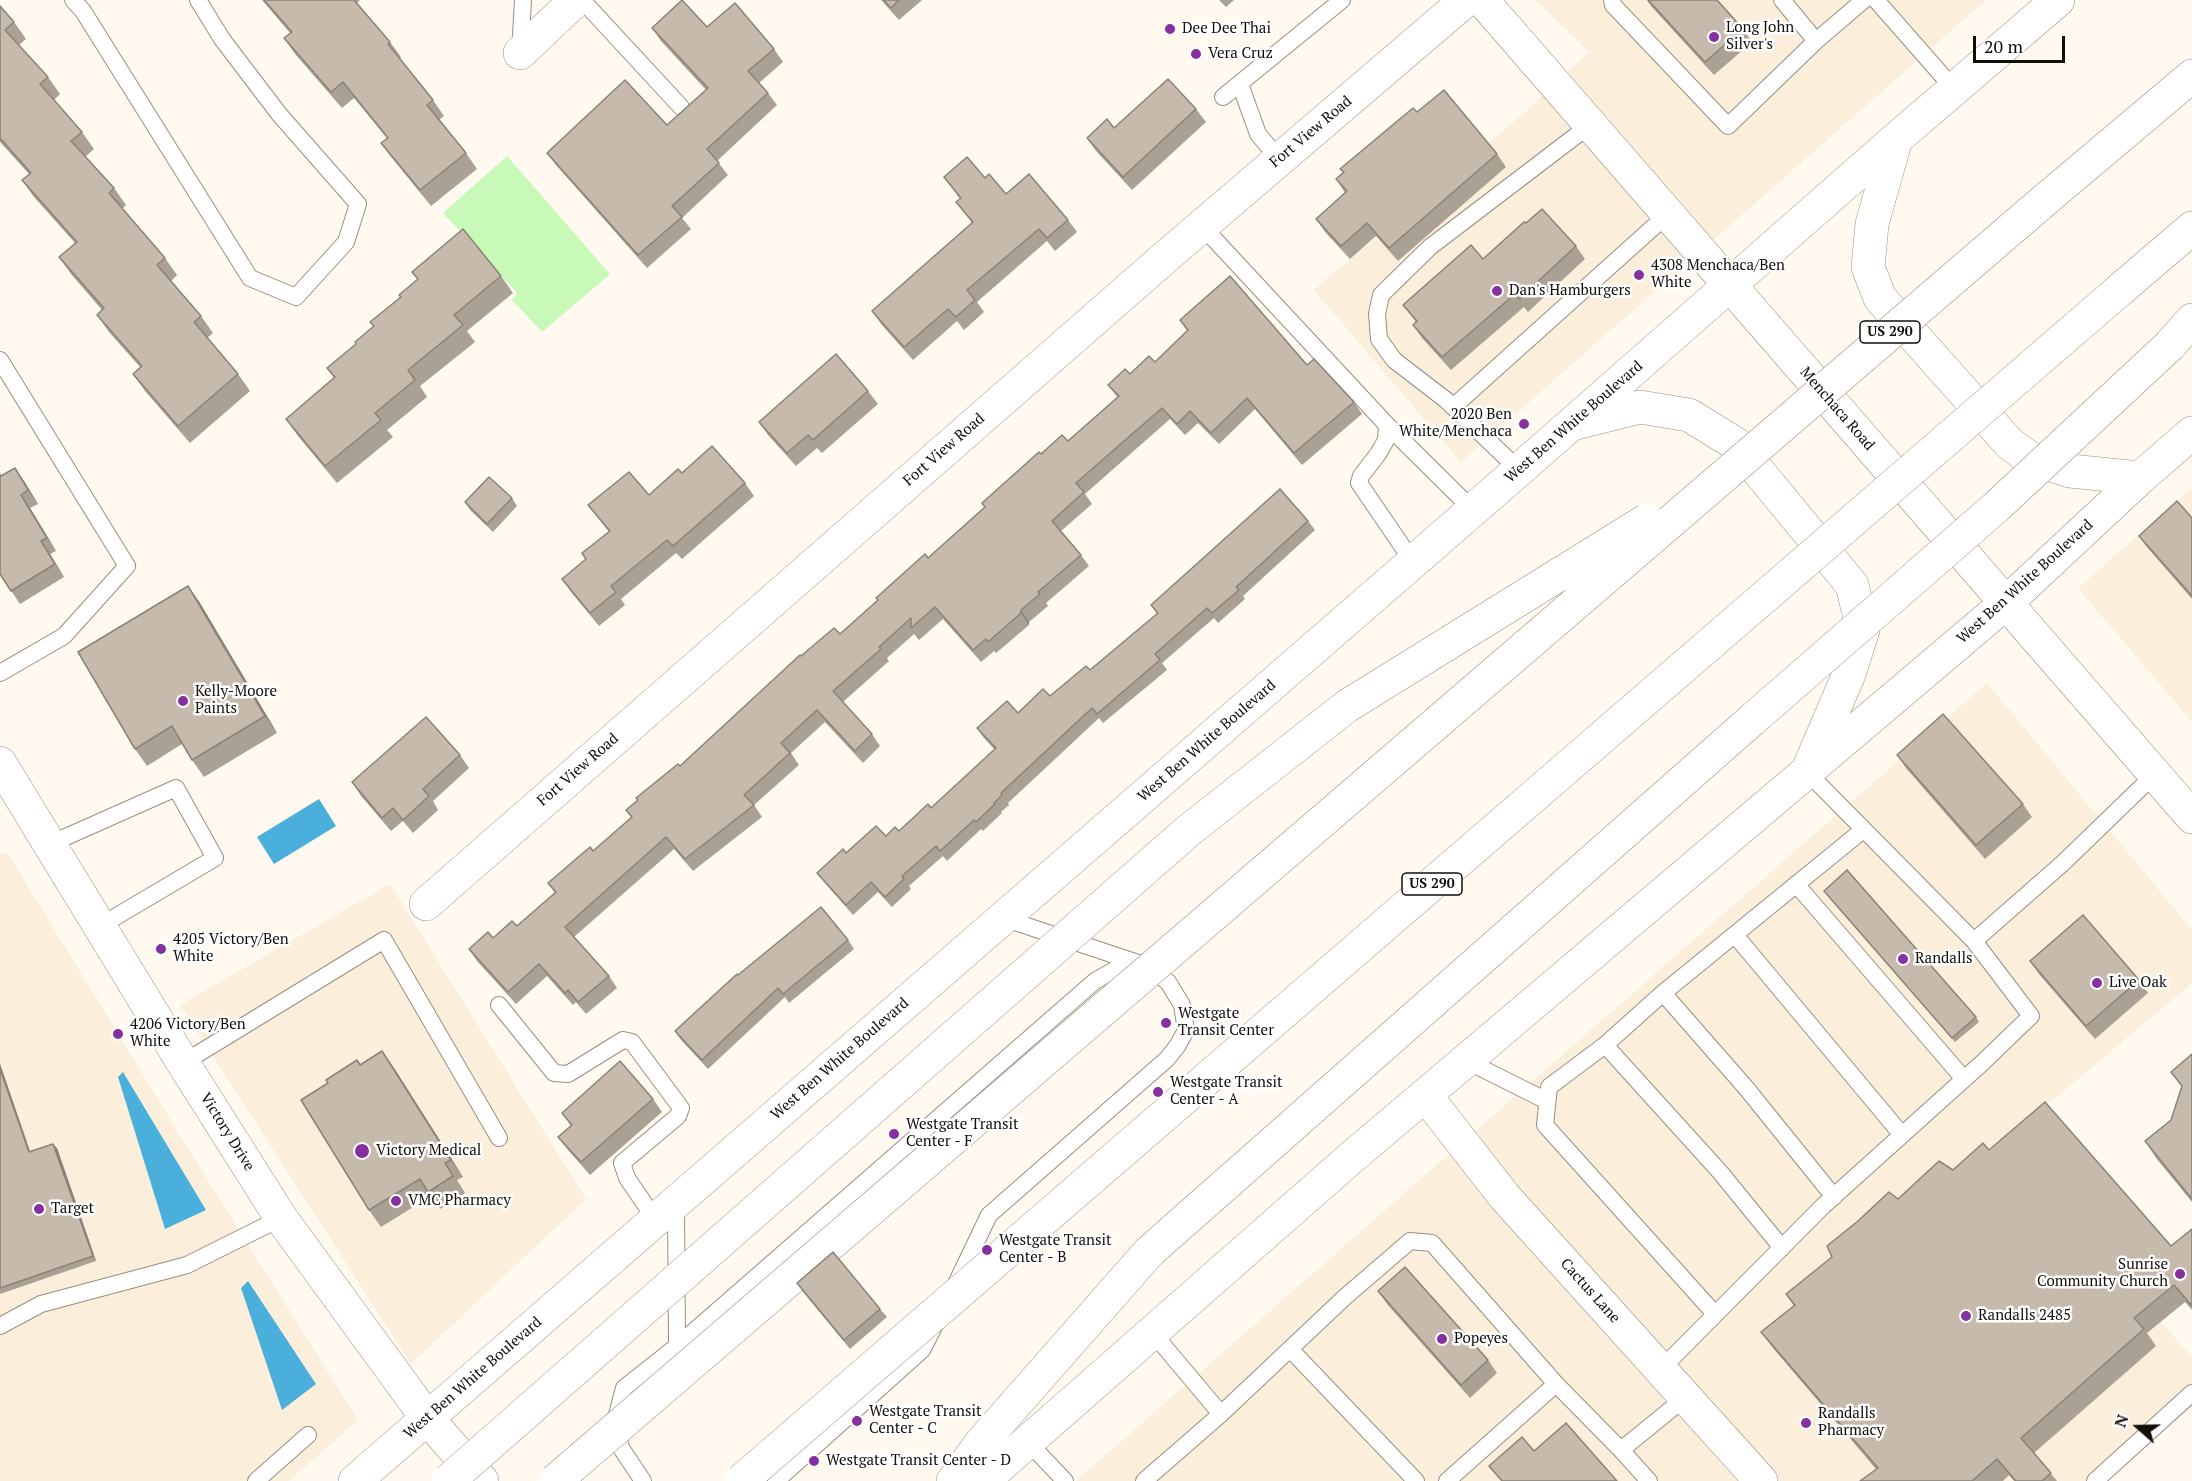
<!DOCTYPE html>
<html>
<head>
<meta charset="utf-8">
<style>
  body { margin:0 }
  #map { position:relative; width:2192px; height:1481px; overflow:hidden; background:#fff9ef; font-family:"PT Serif",serif }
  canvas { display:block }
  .north { position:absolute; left:2108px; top:1397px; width:60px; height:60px; -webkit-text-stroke:4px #fff; paint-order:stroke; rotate:290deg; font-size:16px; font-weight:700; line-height:24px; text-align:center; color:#110e09 }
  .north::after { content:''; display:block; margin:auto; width:21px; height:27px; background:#110e09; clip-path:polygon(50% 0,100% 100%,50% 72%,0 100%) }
  .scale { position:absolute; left:1973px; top:36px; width:92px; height:27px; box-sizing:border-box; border:3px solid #110e09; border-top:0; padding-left:8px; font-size:18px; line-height:21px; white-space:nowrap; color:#110e09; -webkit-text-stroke:4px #fff; paint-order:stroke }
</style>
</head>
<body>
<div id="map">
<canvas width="2192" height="1481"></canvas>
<div class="north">N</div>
<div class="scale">20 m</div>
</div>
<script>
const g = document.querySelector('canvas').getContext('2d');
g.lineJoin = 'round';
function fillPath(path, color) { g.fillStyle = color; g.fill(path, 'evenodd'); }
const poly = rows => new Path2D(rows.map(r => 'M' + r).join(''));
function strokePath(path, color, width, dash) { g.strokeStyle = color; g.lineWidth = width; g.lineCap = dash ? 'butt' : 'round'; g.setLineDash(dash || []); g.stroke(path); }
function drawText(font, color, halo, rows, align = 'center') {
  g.font = font + ' "PT Serif",serif'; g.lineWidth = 5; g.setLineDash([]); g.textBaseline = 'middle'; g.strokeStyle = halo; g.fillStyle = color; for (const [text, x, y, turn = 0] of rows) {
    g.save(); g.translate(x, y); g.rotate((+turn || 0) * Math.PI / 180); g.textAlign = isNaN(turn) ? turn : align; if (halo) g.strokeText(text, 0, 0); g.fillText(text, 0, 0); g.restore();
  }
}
fillPath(poly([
  [1536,0,1986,0,1461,462,1314,290,1531,107,1589,52],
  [2192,488,2192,722,2078,588],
  [1987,683,2192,930,2192,983,2002,1143,2192,1357,2192,1406,2104,1481,1076,1481],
  [7,852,187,1147,358,1420,289,1481,0,1481,0,854],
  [390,884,586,1199,411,1364,180,1005]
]), '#fbeeda');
fillPath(poly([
  [507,156,610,274,542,332,512,300,517,293,443,213]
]), '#c9f9b9');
fillPath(poly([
  [319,799,336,826,274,864,257,837],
  [123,1072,206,1210,165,1229,118,1077],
  [248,1281,316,1384,282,1410,241,1288]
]), '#4ab0db');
const service = poly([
  [73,0,83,11,250,278,296,297,346,242,358,204,279,114,222,39,198,0],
  [582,0,681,107],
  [1612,0,1613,5,1728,126,1816,41],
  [1782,0,1816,41,1864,0],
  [1876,0,1954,89],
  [520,52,523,0],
  [1240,84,1258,134,1279,159],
  [1223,97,1342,0],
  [1202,226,1387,425,1386,440,1378,454,1361,476,1359,483,1413,562],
  [0,360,127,566,64,636,0,673],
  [1453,407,1668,214],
  [1387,425,1473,510],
  [1519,470,1446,400,1394,360,1379,339,1377,314,1381,295,1430,247,1590,125],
  [1807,772,1974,941],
  [50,844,176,788,215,858,100,926],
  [1796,884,1964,1079],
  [1735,935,1902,1135],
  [1663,993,1863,830],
  [499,1005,554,1073,568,1074,623,1040,632,1042,681,1108,678,1116,622,1163,627,1178,655,1219],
  [1605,1045,1663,993,1747,1089,1834,1197],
  [1467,1061,1547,1101],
  [183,1063,384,940,499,1138],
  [676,1203,677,1346],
  [955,1286,989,1215,1167,1059,1178,1045,1186,1030,1182,1005,1168,982,1144,965,1003,918],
  [1715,1314,1545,1125,1549,1087,1605,1045,1720,1172,1782,1248],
  [0,1326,41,1304,187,1265,281,1218],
  [1152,1332,1221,1414,1345,1297,1410,1241,1432,1243,1556,1384,1621,1450,1649,1481],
  [1290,1349,1416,1481],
  [1661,1369,1823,1206,1981,1064,2031,1016,1974,941,2063,863,2155,774],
  [1027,1441,1065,1481],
  [1621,1450,1686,1397],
  [256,1481,308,1435],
  [643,1481,621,1448,615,1422,624,1388,677,1346,1095,981,1130,961],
  [776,1481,922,1350,936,1323],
  [1144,1481,1221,1414],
  [1447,1481,1556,1384],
  [2095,1481,2192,1393]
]);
const minor = poly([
  [520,53,576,0],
  [426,904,1169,254,1466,0],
  [1426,1096,1504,1196,1761,1481]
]);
const tertiary = poly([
  [0,763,183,1063,281,1218,427,1418,482,1481]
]);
const secondary = poly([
  [1482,0,2192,817],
  [1896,139,1872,224,1868,267,1880,298,2010,444,2031,459,2070,471,2140,478],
  [1576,423,1640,407,1689,415,1736,444,1852,585,1863,630,1849,674,1810,765],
  [355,1481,1519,470,1896,139,2058,0],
  [983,1481,1352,1157,2006,603,2140,478,2192,433]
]);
const motorway = poly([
  [2046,199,2192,76],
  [2122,288,2192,228],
  [2170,345,2192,320],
  [953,1481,981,1443,1149,1252,1754,718]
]);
strokePath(service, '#988f80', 18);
strokePath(minor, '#988f80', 34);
strokePath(tertiary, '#988f80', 34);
strokePath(secondary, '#988f80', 34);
strokePath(motorway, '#988f80', 34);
strokePath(service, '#fff', 16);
strokePath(minor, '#fff', 33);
strokePath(tertiary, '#fff', 33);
strokePath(secondary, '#fff', 33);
strokePath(motorway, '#fff', 33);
const motorwayBridge = poly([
  [1754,718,1995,508,2170,345],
  [448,1481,1188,831,1347,706,1647,520],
  [555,1481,2046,199],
  [741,1481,2122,288]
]);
strokePath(motorwayBridge, '#988f80', 34, []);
strokePath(motorwayBridge, '#fff', 33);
fillPath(poly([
  [262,0,360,0,357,3,390,42,401,57,400,59,433,100,444,116,439,120,466,153,477,169,431,206,392,158,381,143,387,138,354,98,342,108,295,54,284,38,290,33],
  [881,0,922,0,899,20],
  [1219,0,1234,0,1226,7],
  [1647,0,1717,0,1743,29,1752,42,1714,75,1651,6],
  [0,6,14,22,26,39,19,45,48,77,60,94,54,100,82,132,94,149,85,157,114,188,126,205,122,209,165,258,177,275,171,281,201,316,213,333,207,338,238,374,250,391,190,443,145,391,133,374,140,367,109,332,97,315,102,310,71,274,59,257,75,243,34,197,22,180,29,174,0,142],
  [707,27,774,49,783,62,759,83,768,93,777,105,717,161,728,175,682,218,691,229,647,268,556,165,547,153,667,125,706,90,661,41,652,28],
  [1196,109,1206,122,1132,190,1096,151,1087,138,1114,128],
  [1417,112,1497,154,1506,167,1398,261,1376,236,1350,259,1325,232,1316,219,1345,193,1336,179,1343,172,1340,169],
  [944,177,985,178,1006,194,1068,220,1077,232,1055,251,1047,241,977,302,984,312,964,330,957,321,913,360,881,324,872,311,972,223,956,202,960,199],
  [1526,223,1576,246,1585,259,1528,312,1524,307,1451,370,1422,338,1413,325,1416,322,1403,305,1483,259],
  [412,272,501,276,513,293,467,331,475,342,420,386,427,397,387,430,393,437,337,483,298,436,286,419,334,378,327,368,356,344,374,327,370,322,400,297,418,280],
  [1180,320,1307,365,1354,402,1362,414,1302,465,1255,409,1219,444,1198,423,1185,435,1170,419,1085,494,1092,504,1061,531,1081,555,1089,566,1046,603,1048,606,1029,622,1029,625,996,653,994,651,981,662,943,619,919,640,914,634,887,658,889,661,843,702,872,734,880,746,863,763,825,722,791,753,799,765,754,805,762,817,693,871,674,849,574,937,609,976,617,988,586,1014,576,1002,573,1005,547,976,516,1004,477,961,469,949,517,926,555,893,548,883,593,851,632,818,626,810,680,766,801,656,840,634,928,558,985,508,982,503,1041,454,1068,441,1118,398,1108,385,1155,362,1187,331],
  [868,391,878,404,822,453,817,448,796,466,768,435,759,422],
  [0,473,2,476,24,481,38,504,30,508,56,551,50,554,64,577,20,604,0,574],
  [682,473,745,483,754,496,682,559,676,553,621,599,625,605,599,626,571,592,562,579,586,560,582,553,609,532,588,505,649,495],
  [512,498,517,506,493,532,470,510,465,502],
  [2192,518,2192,599,2146,546,2139,536],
  [1308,521,1315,530,1243,596,1245,599,1218,623,1214,618,1162,663,1167,670,1103,723,1099,718,1008,803,1009,805,1001,812,1002,813,983,831,981,829,947,861,943,856,909,886,911,889,892,907,878,892,853,915,824,882,817,873,846,853,899,831,931,808,995,750,984,738,977,728,1018,713,1050,696,1090,670,1157,614,1151,605],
  [188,586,200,603,277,733,204,777,192,760,182,744,147,766,135,749],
  [460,755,469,768,433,801,438,810,413,833,403,821,391,831,361,796,352,782],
  [1897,755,2023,804,2032,817,1985,859,1906,768],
  [1824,891,1976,1017,1979,1022,1955,1042],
  [848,940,854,949,789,1003,785,997,708,1069,681,1040,675,1031,738,975],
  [2030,961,2139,980,2148,993,2095,1039,2039,974],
  [2192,1054,2192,1202,2156,1158,2145,1141,2171,1120,2182,1087,2171,1072],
  [0,1064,30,1152,57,1148,96,1261,0,1294],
  [360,1065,394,1068,463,1177,457,1180,465,1193,440,1209,431,1196,381,1227,369,1210],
  [653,1099,662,1112,590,1175,568,1150,558,1137,571,1126,562,1113],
  [1989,1150,2171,1246,2192,1229,2192,1310,2185,1302,2147,1333,2156,1346,2034,1453,2057,1481,2014,1481,2009,1475,2003,1481,1860,1481,1876,1469,1773,1348,1761,1332,1794,1306,1786,1294,1832,1257,1898,1199],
  [797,1283,880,1309,887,1317,850,1349,803,1292],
  [1378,1291,1488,1360,1497,1373,1470,1398,1387,1304]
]), '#aaa094');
fillPath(poly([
  [15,468,24,481,38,504,28,490],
  [21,495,30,508,56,551,47,538],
  [41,541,50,554,64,577,55,564],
  [188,586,200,603,277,733,265,716],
  [1021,610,1029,622,1029,625,1021,613],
  [382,1051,394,1068,463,1177,451,1160],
  [0,1064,32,1157,29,1152,0,1069],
  [53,1144,57,1148,96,1261,93,1256]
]), '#8b8278');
const building = poly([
  [264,0,354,0,390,42,388,44,433,100,427,105,466,153,420,190,381,143,388,138,343,82,331,92,284,38,292,32,264,0],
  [682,0,707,27,735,3,774,49,748,71,768,93,707,149,719,163,672,206,682,217,638,255,547,153,625,80,667,125,708,88,652,28,682,0],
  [884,0,899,0,891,8,884,0],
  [1648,0,1717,0,1743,29,1705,62,1648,0],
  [0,6,14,22,5,30,48,77,40,84,82,132,71,141,114,188,109,193,165,258,157,265,201,316,194,322,238,374,178,426,133,374,142,366,97,315,104,308,59,257,77,242,22,180,31,173,0,138,0,6],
  [1168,79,1196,109,1123,177,1087,138,1107,119,1114,128,1168,79],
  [1444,90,1497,154,1389,248,1367,223,1341,246,1316,219,1347,191,1336,179,1344,172,1340,169,1413,108,1417,112,1444,90],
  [967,157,985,178,989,174,1006,194,1029,174,1068,220,1047,238,1039,229,967,290,975,300,956,317,948,309,904,347,872,311,973,222,956,202,961,198,944,177,967,157],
  [1542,209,1576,246,1519,299,1515,294,1442,357,1413,325,1417,321,1403,305,1471,245,1483,259,1524,222,1526,223,1542,209],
  [463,229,501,276,454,315,463,325,408,370,415,380,375,413,381,420,325,466,286,419,335,377,327,368,356,344,355,342,374,326,370,322,401,297,399,295,418,279,412,272,463,229],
  [1230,276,1307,365,1314,359,1354,402,1294,453,1247,398,1211,433,1190,411,1177,424,1162,408,1076,483,1084,492,1052,521,1081,555,1038,592,1040,594,1021,610,1021,613,988,642,986,639,973,650,935,607,911,628,911,618,879,647,881,649,833,691,872,734,855,751,817,710,781,743,790,753,744,795,754,805,685,859,666,837,565,927,609,976,578,1002,568,990,565,993,539,964,508,992,469,949,488,932,493,938,512,921,517,926,556,892,548,883,590,847,593,851,632,817,626,810,638,800,636,798,678,764,680,766,800,655,801,656,834,628,840,634,878,600,876,598,925,554,928,558,985,507,982,503,1039,452,1041,454,1062,435,1068,441,1119,396,1108,385,1125,369,1130,374,1149,356,1155,362,1188,330,1180,320,1230,276],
  [836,354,868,391,813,440,808,435,787,453,759,422,836,354],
  [712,446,745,483,673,546,667,540,611,586,616,592,590,613,562,579,586,559,582,553,610,531,588,505,629,472,649,495,678,469,682,473,712,446],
  [15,468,28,490,21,495,47,538,41,541,55,564,11,591,0,574,0,475,1,476,15,468],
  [489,477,512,498,487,524,465,502,489,477],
  [1280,489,1308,521,1236,587,1239,590,1212,613,1207,608,1155,654,1160,660,1097,714,1092,708,1001,793,1002,795,994,803,995,804,976,822,974,820,940,851,936,846,902,876,904,879,885,897,871,882,846,905,817,873,843,849,846,853,876,826,886,836,895,827,899,831,928,804,931,808,996,748,977,728,1007,701,1018,713,1043,689,1050,696,1086,666,1090,670,1158,613,1151,605,1280,489],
  [2177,501,2192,518,2192,596,2139,536,2177,501],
  [188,586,265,716,192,760,172,726,135,749,78,652,188,586],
  [1943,714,2023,804,1976,845,1897,755,1943,714],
  [426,717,460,755,423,789,429,796,403,820,393,808,382,818,352,782,426,717],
  [1847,870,1976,1017,1952,1038,1824,891,1847,870],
  [821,907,848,940,783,994,778,988,702,1060,675,1031,737,974,738,975,821,907],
  [2083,915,2139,980,2086,1026,2030,961,2083,915],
  [382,1051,451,1160,445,1163,453,1176,428,1192,420,1179,369,1210,301,1100,328,1083,326,1080,357,1060,360,1065,382,1051],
  [2192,1054,2192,1199,2145,1141,2171,1120,2182,1086,2171,1072,2192,1054],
  [620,1061,653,1099,581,1162,558,1137,572,1125,562,1113,620,1061],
  [0,1069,29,1152,53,1144,93,1256,0,1288,0,1069],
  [2045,1102,2171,1246,2192,1229,2192,1306,2174,1285,2134,1318,2144,1329,2021,1438,2051,1473,2042,1481,2016,1481,1997,1459,1972,1481,1860,1481,1878,1468,1761,1332,1795,1305,1786,1294,1832,1257,1827,1246,1858,1221,1889,1192,1898,1199,1939,1161,1953,1170,1983,1143,1989,1150,2045,1102],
  [833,1252,880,1309,844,1340,797,1283,833,1252],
  [1405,1267,1488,1360,1461,1385,1378,1291,1405,1267],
  [1566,1423,1617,1481,1502,1481,1489,1466,1522,1437,1534,1451,1566,1423]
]);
fillPath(building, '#c6baac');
strokePath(building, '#8b8278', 1.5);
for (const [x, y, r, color] of [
  [1170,29,6,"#85309e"],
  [1714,37,6,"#85309e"],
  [1196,54,6,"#85309e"],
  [1639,275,6,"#85309e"],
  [1497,291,6,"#85309e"],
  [1524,424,6,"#85309e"],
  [183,701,6,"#85309e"],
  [161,949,6,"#85309e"],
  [1903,959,6,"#85309e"],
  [2097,983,6,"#85309e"],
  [1166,1023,6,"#85309e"],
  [118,1034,6,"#85309e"],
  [1158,1092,6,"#85309e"],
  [894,1134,6,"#85309e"],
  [362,1151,8,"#85309e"],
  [396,1201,6,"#85309e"],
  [39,1209,6,"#85309e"],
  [987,1250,6,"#85309e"],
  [2180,1274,6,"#85309e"],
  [1966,1316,6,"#85309e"],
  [1442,1339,6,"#85309e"],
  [857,1421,6,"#85309e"],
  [1806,1423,6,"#85309e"],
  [814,1461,6,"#85309e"]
]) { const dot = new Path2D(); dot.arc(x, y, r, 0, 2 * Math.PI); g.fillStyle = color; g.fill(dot); strokePath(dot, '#fff', 2); }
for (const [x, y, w] of [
  [1890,332,60],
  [1432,884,60]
]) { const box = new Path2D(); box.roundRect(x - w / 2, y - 11, w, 22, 4.5); g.fillStyle = '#fff'; g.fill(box); strokePath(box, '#110e09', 1.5); }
drawText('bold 14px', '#110e09', null, [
  ["US 290",1890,332],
  ["US 290",1432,884]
]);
drawText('15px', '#110e09', '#fff', [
  ["Long John",1726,28],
  ["Silver's",1726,45],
  ["Dee Dee Thai",1182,29],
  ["Vera Cruz",1208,54],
  ["4308 Menchaca/Ben",1651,266],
  ["White",1651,283],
  ["Dan's Hamburgers",1509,291],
  ["2020 Ben",1512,415,"right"],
  ["White/Menchaca",1512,432,"right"],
  ["Kelly-Moore",195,692],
  ["Paints",195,709],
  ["4205 Victory/Ben",173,940],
  ["White",173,957],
  ["Randalls",1915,959],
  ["Live Oak",2109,983],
  ["Westgate",1178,1014],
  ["Transit Center",1178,1031],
  ["4206 Victory/Ben",130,1025],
  ["White",130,1042],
  ["Westgate Transit",1170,1083],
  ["Center - A",1170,1100],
  ["Westgate Transit",906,1125],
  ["Center - F",906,1142],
  ["Victory Medical",376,1151],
  ["VMC Pharmacy",408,1201],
  ["Target",51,1209],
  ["Westgate Transit",999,1241],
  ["Center - B",999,1258],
  ["Sunrise",2168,1265,"right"],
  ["Community Church",2168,1282,"right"],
  ["Randalls 2485",1978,1316],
  ["Popeyes",1454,1339],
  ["Westgate Transit",869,1412],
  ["Center - C",869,1429],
  ["Randalls",1818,1414],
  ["Pharmacy",1818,1431],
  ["Westgate Transit Center - D",826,1461]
], 'left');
drawText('15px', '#110e09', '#fff', [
  ["Fort View Road",1311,132,-40],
  ["Menchaca Road",1837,409,49],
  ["West Ben White Boulevard",1574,422,-41],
  ["Fort View Road",944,450,-41],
  ["West Ben White Boulevard",2025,582,-42],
  ["West Ben White Boulevard",1207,741,-41],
  ["Fort View Road",578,770,-41],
  ["West Ben White Boulevard",840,1059,-41],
  ["Victory Drive",227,1132,58],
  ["Cactus Lane",1590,1291,48],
  ["West Ben White Boulevard",473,1378,-41]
]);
</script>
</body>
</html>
